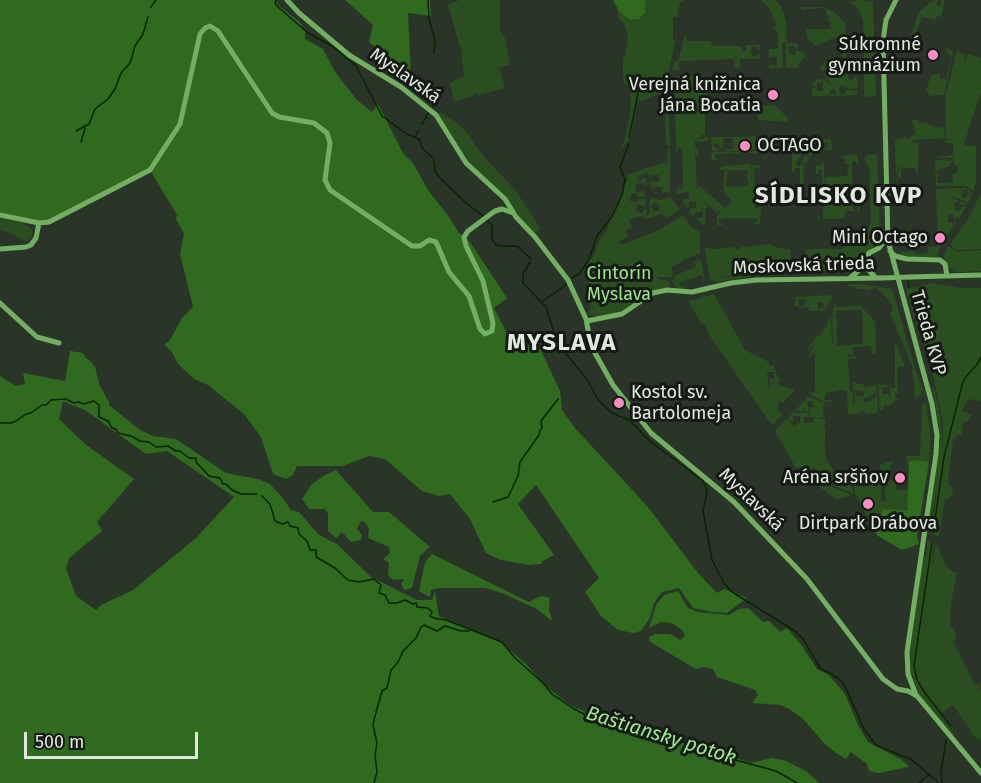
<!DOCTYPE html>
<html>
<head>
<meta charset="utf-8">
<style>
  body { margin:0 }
  #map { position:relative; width:981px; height:783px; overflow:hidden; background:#2b3428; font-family:"Fira Sans",sans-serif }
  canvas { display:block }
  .scale { position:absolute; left:24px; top:732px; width:174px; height:27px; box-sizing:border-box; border:3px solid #e3e9e1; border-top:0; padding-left:8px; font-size:18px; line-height:21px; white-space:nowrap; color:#e3e9e1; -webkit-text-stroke:4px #161a15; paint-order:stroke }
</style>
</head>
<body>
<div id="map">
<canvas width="981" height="783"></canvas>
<div class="scale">500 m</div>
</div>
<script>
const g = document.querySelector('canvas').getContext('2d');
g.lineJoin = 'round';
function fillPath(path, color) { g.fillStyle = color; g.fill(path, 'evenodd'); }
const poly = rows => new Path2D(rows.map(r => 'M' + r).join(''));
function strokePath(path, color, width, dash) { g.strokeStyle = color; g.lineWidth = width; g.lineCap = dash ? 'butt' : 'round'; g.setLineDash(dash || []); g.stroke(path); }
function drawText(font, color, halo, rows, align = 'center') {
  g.font = font + ' "Fira Sans",sans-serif'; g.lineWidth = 6; g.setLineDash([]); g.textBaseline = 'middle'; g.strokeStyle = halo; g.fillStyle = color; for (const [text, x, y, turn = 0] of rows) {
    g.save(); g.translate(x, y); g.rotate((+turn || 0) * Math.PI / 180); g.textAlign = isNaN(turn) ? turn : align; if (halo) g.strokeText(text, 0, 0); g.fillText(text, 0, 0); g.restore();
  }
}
fillPath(poly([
  [459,0,500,0,500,31,505,38,510,65,499,68,505,88,478,95,475,92,473,96,454,102,450,83,464,76,461,50,448,5],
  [646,0,683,0,683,2,680,2,677,17,673,17,673,40,676,39,667,78,670,146,667,145,666,140,664,92,638,102,630,138,618,153,625,139,631,109,630,93,627,84,624,84,623,74,623,58,625,56,628,38,625,25,619,19,616,4,619,10,630,20,639,19,645,13],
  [761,0,775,0,780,5,786,20,787,43,798,44,798,50,795,49,794,46,789,46,789,55,795,55,796,51,801,51,802,55,805,52,805,56,799,63,798,68,786,68,786,43,784,42,782,43,783,68,769,68,769,62,770,62,771,65,777,65,777,57,771,57,769,60,769,49,778,49,778,32,773,29,777,26,774,21,776,16,774,20,769,8],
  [858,0,873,2,876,96,866,97,864,94,863,21,859,11,861,9,859,10,850,2],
  [933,0,938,0,936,5,940,6,942,0,945,0,941,17,937,16,936,20,922,17,914,38,910,38,919,12],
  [801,7,823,7,834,12,845,23,847,64,850,66,857,64,857,74,855,74,854,71,848,71,848,79,854,79,855,76,857,76,858,88,848,89,847,84,847,89,845,85,840,86,839,91,840,94,845,94,846,90,853,90,854,94,854,90,857,90,857,95,831,96,831,94,836,94,835,89,831,89,829,96,812,96,812,88,817,87,817,91,823,91,823,82,817,83,816,86,812,86,815,80,824,79,830,85,833,82,830,83,824,76,825,73,826,77,831,77,831,68,825,68,824,72,820,68,830,57,838,60,842,59,843,51,840,49,837,43,839,42,835,37,816,46,807,38,806,29,832,29,833,27,830,26,831,21,829,21,828,18,831,16,827,16,826,10,821,8,802,10],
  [685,35,688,41,711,41,712,46,741,46,742,51,747,51,745,45,760,45,760,51,757,47,752,47,751,53,752,56,757,56,760,52,760,59,740,59,740,66,736,69,734,69,735,63,733,59,680,61,678,67,681,70,672,70,674,62,678,61],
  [943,47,954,51,951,53,953,54,944,95,930,96,926,90,931,75,940,74,940,81,941,79,946,79,952,56,947,54,947,49],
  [957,50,965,55,964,61,969,54,981,58,981,92,964,144,965,146,976,146,976,181,973,191,966,186,936,186,935,159,937,161,945,159,945,161,947,159,948,161,951,160,952,162,950,166,937,170,937,175,940,175,937,178,938,183,953,182,953,177,950,175,957,173,957,168,959,167,955,166,952,158,935,157,953,155,953,143,946,143,946,140,953,140,946,138,945,98],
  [674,76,707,77,708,114,705,114,705,136,702,133,701,138,690,139,703,139,708,135,708,141,694,142,696,149,698,147,699,156,697,157,695,150,697,188,700,186,725,208,732,201,724,193,724,171,728,171,728,174,726,175,728,180,726,180,726,186,739,187,750,185,747,185,749,182,747,179,748,170,719,170,722,166,751,164,752,189,752,165,760,165,760,170,758,168,754,168,754,170,755,208,759,209,759,206,761,206,761,210,757,212,761,211,760,224,754,224,753,222,758,222,757,218,735,218,719,219,718,223,723,223,723,225,717,225,717,216,723,208,717,213,705,202,708,207,705,211,706,222,704,223,706,225,704,225,697,220,697,218,703,217,703,211,694,213,695,218,690,213,690,208,696,208,696,201,690,201,688,209,683,202,683,199,689,199,689,192,677,194,677,187,679,186,679,189,683,189,683,171,682,148,678,148,678,151,676,151,676,147,682,146,676,146],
  [774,105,788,118,788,122,758,120,758,110,756,106,761,106,759,110,763,106],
  [440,113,449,117,466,131,480,152,516,191,539,226,540,230,533,235,505,199,474,171,436,115],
  [913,120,918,120,918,123,926,122,931,126,944,128,945,138,912,140,913,143,919,143,918,165,918,171,920,172,916,173,915,168,901,168,901,178,898,178,898,182,896,183,900,166,898,166,896,177,895,140,901,139,904,137,910,139,911,135,915,135,914,124,910,124],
  [752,135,756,137,756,144,760,142,757,144,759,146,766,149,764,151,766,151,767,159,763,159,766,157,765,153,758,153,715,154,715,158,718,160,711,160,712,152,760,151,754,150,754,148,753,150,725,151,725,149,733,149,733,138,723,138,723,148,720,148,719,144,714,144,714,148,718,148,718,151,712,151,711,137,750,137],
  [806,139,831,139,832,150,825,150,825,147,829,147,828,143,819,143,819,147,823,147,823,150,816,152,815,149,819,147,817,143,809,147,810,151,814,149,815,153,810,157,807,154,810,151,807,148,800,155,803,158,806,155,809,158,806,164,802,162,803,158,799,157,796,165,799,167,801,164,805,165,803,170,804,187,800,187,800,168,795,168,795,172,792,172,792,155],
  [668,148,670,148,670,194,665,192,662,194,662,187,653,187,653,192,659,193,653,193,651,183,649,183,649,181,659,182,659,175,652,175,650,178,648,172,645,173,645,176,644,174,639,175,637,180,639,182,645,177,647,185,643,186,643,183,635,184,636,192,643,191,643,188,645,196,647,197,638,197,637,193,631,194,630,201,637,203,638,199,645,199,645,207,637,204,636,212,643,213,644,209,647,210,646,216,649,214,650,208,652,208,653,211,660,210,659,203,653,203,652,206,649,206,651,198,660,200,671,197,680,210,668,218,661,214,647,219,640,216,629,220,631,225,633,226,630,229,628,226,629,229,625,230,628,237,621,240,619,243,621,245,659,230,683,215,690,226,700,232,700,255,698,254,682,260,682,262,672,266,673,277,657,277,660,280,669,281,670,287,650,292,621,312,598,317,590,315,588,314,590,308,594,309,593,307,589,307,595,290,588,286,589,278,583,271,594,255,600,239,606,232,628,178,626,175,665,162,667,165],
  [857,154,859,165,857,165,856,161,852,162,853,207,853,210,857,210,858,206,860,206,860,211,850,211,847,209,843,219,826,219,826,215,825,219,817,220,817,215,819,215,819,219,823,219,823,212,822,170,818,170,818,174,816,174,816,164,818,166,824,163,826,213,826,177,847,176,849,164,844,164,846,158,843,159,841,156],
  [877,154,880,239,851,271,806,271,805,253,807,249,843,249,843,247,862,239,868,230,871,220,869,168,864,160,867,155],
  [965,188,973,193,968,193,967,190,961,190,962,198,967,198,968,194,972,195,968,203,957,198,943,197,956,199,957,201,968,204,961,205,960,202,954,202,955,211,960,210,961,207,966,207,959,218,954,218,953,214,948,215,948,223,954,223,955,219,956,223,940,246,937,257,899,257,898,254,901,252,909,252,911,251,910,250,910,249,909,244,910,243,909,236,910,223,911,223,910,226,911,226,910,234,912,234,912,245,910,246,912,253,915,251,913,247,916,254,928,253,927,247,938,247,936,189],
  [981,193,981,249,955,250,949,242,951,243,968,219],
  [0,218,21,222,32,229,32,237,26,242,8,232,0,230],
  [771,244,778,248,790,249,791,269,796,269,797,271,725,276,715,278,772,273,716,282,709,279,709,277,715,278,709,276,705,247,714,249,734,247,737,250,740,249,741,247],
  [948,246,957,252,981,250,981,271,958,272,953,271,957,268,949,269,944,257],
  [699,259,701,261,705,281,701,282,704,280,702,275,679,283,682,287,696,283,683,288,693,288,677,288,672,281,676,275,696,267,694,261],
  [932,283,960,288,981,288,981,401,968,399,962,411,972,414,968,421,964,421,961,436,958,435,956,439,953,439,948,482,950,487,952,487,953,496,949,497,948,500,945,499,939,537,931,534,938,479,929,533,928,530,940,441,938,419,932,386,934,387,941,420,942,456,943,422,933,375,906,289],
  [849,284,861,284,892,289,916,371,923,390,917,399,913,392,915,390,912,371,914,370,911,369,913,368,890,313,893,307,891,303,876,287,868,291,864,289,855,289,854,286,848,287],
  [714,294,745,350,769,362,769,367,773,365,775,369,769,370,775,370,780,382,770,383,770,378,774,379,774,372,767,372,769,390,770,384,779,383,780,386,795,390,783,403,779,401,777,409,783,415,781,415,774,424,771,424,707,332,707,327,704,324,702,324,689,304,690,301],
  [830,295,832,298,824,311,820,311,820,308,824,309,823,302,817,302,819,311,809,311,809,307,801,308,801,305,805,306,805,299,798,299,800,308,795,306,795,297],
  [839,299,835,307,861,306,875,321,876,354,872,354,871,346,853,347,853,355,846,353,849,357,855,356,856,358,848,359,850,391,853,392,853,404,855,404,854,392,858,397,864,396,864,392,853,390,853,381,858,384,864,384,864,388,873,386,876,383,877,395,875,395,875,388,874,395,864,398,864,402,867,402,872,400,873,397,875,401,875,397,877,396,878,411,876,413,865,414,865,411,860,411,860,414,848,414,847,391,841,390,826,393,824,400,831,400,831,402,825,402,809,394,810,388,811,393,815,392,815,354,811,353,811,357,809,355,816,342,808,351,806,352,817,336,820,336,825,327,828,328,826,325,831,315,832,344,833,344,832,316,837,319,837,343,835,346,863,344,862,310,837,310,836,318,832,314,835,308,830,312],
  [896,344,905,366,897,367,898,396,895,391,895,397,898,399,887,407,886,404,885,404,883,409,880,411,878,384,891,386,882,388,882,394,888,394,889,397,891,397,890,387,894,389,896,386,894,385,895,382,895,346,893,345],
  [808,396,824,403,823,409,824,417,818,418,825,419,825,424,823,425,825,428,825,441,823,443,825,445,826,460,838,476,837,478,838,480,840,479,846,483,852,484,853,494,830,484,814,468,796,468,775,431,786,419,796,427,796,423,800,423,800,416,793,416,793,422,787,419,794,411,796,413,809,413,809,417,804,417,804,423,814,422,814,417,810,417,810,407,814,408,813,401,807,401,809,412,806,412,805,409,803,409,802,412,796,410],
  [926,403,931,437,929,462,911,461,908,470,907,458,905,456,920,456,922,406],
  [894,460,890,467,891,471,886,474,885,478,894,481,896,479,896,490,908,490,907,511,872,528,855,493,853,471,861,470,862,473,863,470,879,470,880,482,876,483,875,480,870,480,877,488,877,485,881,483,881,500,886,502,885,481,881,481,880,465],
  [812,469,828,485,851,495,837,500,799,472,796,480,797,470],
  [927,540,934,543,932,565,935,562,933,560,936,543,946,566,952,571,957,572,951,603,950,627,953,627,956,635,954,643,966,668,975,685,981,683,979,688,981,691,981,741,971,734,972,732,953,705,942,713,952,725,953,730,920,691,955,735,951,734,920,696,911,673,909,653,922,566,925,555,927,555]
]), '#2b4e21');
fillPath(poly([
  [0,0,276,0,279,6,301,23,305,32,305,39,323,49,335,72,357,100,372,112,378,104,403,153,413,163,428,190,447,214,459,233,470,242,507,298,494,308,509,337,520,344,539,346,560,391,562,410,575,428,648,507,698,573,717,593,724,589,747,598,727,613,712,612,693,608,679,588,662,592,654,603,650,618,641,631,633,633,618,630,601,616,585,592,599,578,536,485,518,504,554,555,541,562,543,563,540,564,529,565,501,560,486,553,470,519,450,494,439,496,422,491,385,459,369,456,343,466,297,466,293,475,286,479,273,474,261,437,244,414,208,385,194,379,178,364,172,352,164,345,170,340,182,318,193,307,180,254,184,234,176,219,177,215,150,170,49,222,0,215],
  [345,0,430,0,431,16,408,13,411,73,403,72,369,42,373,25],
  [613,0,646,0,645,13,639,19,630,20,619,11],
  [70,351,83,353,85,357,91,362,95,367,100,386,107,399,109,401,109,405,140,430,153,436,176,439,226,473,258,479,270,484,282,497,291,510,299,512,318,534,338,545,371,577,417,600,432,600,435,591,439,616,500,642,525,663,547,687,571,706,639,732,704,748,751,763,772,758,786,761,806,771,819,783,0,783,0,376,16,386,25,384,23,373,65,381],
  [63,401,85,410,146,454,167,451,234,497,196,538,133,590,101,605,96,610,76,596,66,568,69,558,102,531,97,522,134,479,85,444,59,419],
  [917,460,929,462,917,536,919,544,902,550,878,536,872,528,883,522,881,516,882,509,907,511,909,462],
  [336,470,373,512,389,512,430,547,420,556,412,588,404,590,401,583,404,580,402,579,393,580,388,575,389,566,388,562,383,559,390,553,389,547,368,538,369,529,365,522,361,521,357,529,362,535,361,540,351,542,342,532,336,538,328,531,328,514,325,509,309,509,302,499,311,485,323,476],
  [432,554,529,602,541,596,550,598,549,609,552,621,537,609,502,593,485,588,440,588,431,590,430,597,419,591,425,562],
  [678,591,688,608,698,612,729,615,739,609,748,608,763,622,769,621,780,632,787,628,802,646,817,669,829,675,845,694,858,725,868,742,902,760,909,767,879,773,869,771,867,764,851,752,846,759,836,753,824,743,802,718,789,709,780,705,752,703,758,695,755,690,717,677,713,669,704,667,696,669,652,643,649,640,649,637,655,634,670,634,680,640,685,636,682,630,672,623,661,622,649,628,656,605,664,595]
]), '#2f6a1e');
strokePath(poly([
  [276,0,275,3,278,7,308,33,332,46,356,66,382,116,407,134,419,139,423,149,434,159,435,171,439,177,466,203,483,216],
  [428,0,429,19,435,41,434,53],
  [151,7,156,0],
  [634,76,638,85],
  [433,106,438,96,444,90,444,87],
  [422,124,429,112],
  [76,131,89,124,95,109,108,99,115,89,121,73,130,63,135,46,143,34,148,17],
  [415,137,419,130],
  [629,137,639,89],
  [81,142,85,128],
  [487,220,492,225,492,239,496,245,500,246,517,246,531,259],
  [530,262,523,274,523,283,546,307,557,342,588,381,599,401,612,413,629,420,651,442,702,480,706,487,707,493,703,511,712,560,724,583,732,592,795,631,803,639,820,668,838,678,844,684,864,729,876,745,912,760,939,783],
  [572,278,580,273,589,259,597,236,613,215,622,195,625,180,620,167,629,144],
  [908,281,909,287],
  [543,301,567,284],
  [0,423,11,423,16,421,26,414,31,413,42,405,46,405,51,400,66,399,74,403,78,402,84,404,94,401,99,405,99,417,108,421,112,428,116,429,118,433,131,436,140,441,149,442,156,447,168,446,176,451,180,451,189,458,196,458,196,462,209,476,220,478,223,484,226,484,232,490,241,494,257,494],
  [262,496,270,504,275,521,282,524,288,522,290,526,298,528,299,534,307,541,310,550,316,550,316,557,335,568,348,580,359,582,374,579,381,585,379,593,385,595,389,603,397,603,405,600,413,604,416,603,417,607,428,608,432,612,430,616,434,618,446,620,502,642,514,657,543,683,552,694,574,709,594,719,607,719,655,736,659,735,694,745,728,758,776,771,797,783],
  [493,502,508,497,518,476,520,462,539,435,540,430,542,428,541,421,558,399],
  [933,533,944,457,962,385,965,378,978,363,981,357],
  [932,543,914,666,917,680,925,693,951,726],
  [374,783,377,772,375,755,377,743,373,725,375,716,382,691,387,688,391,670,398,662,403,651,416,638,421,627,424,625,437,631,445,626,461,631,469,631],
  [919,783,929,774],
  [942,783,941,773,946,740]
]), '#072600', 1.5);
strokePath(poly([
  [287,0,299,13,349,55,401,87,436,115,466,163,505,199,516,217,535,237,568,280,586,319,591,346,613,385,651,433,734,502,807,579,883,679,897,689,908,691,917,696,981,773],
  [896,0,886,20,883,41,888,241,932,404,937,435,936,454,907,652,908,674,916,695],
  [0,215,39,223,49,222,150,170,180,124,200,34,205,28,210,26,218,31,272,113,279,117,314,123,327,133,330,143,325,180,330,190,412,246,420,246,429,240,436,242,449,272,469,296,480,329,485,334,492,331,493,323,483,281,466,246,464,237,468,231,495,211,502,209,513,213],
  [0,249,26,247,31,245,36,238,39,223],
  [890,251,895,256,907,259,940,260,945,264,947,276],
  [866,267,875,277],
  [851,277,861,269,869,253,879,248,887,238],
  [910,277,981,275],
  [0,303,37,337,59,343],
  [587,321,622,314,653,293,667,290,692,292,731,283,756,280,882,278]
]), '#72af62', 5);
strokePath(poly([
  [882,278,910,277]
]), '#72af62', 5);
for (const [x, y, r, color] of [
  [933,55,6,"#fb8fc5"],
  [773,95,6,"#fb8fc5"],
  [745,146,6,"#fb8fc5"],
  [940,238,6,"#fb8fc5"],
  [619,403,6,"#fb8fc5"],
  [900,478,6,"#fb8fc5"],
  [868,504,6,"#fb8fc5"]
]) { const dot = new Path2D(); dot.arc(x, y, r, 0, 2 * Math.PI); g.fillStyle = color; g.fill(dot); strokePath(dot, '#161a15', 2); }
drawText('18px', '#e3e9e1', '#161a15', [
  ["Súkromné",921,45],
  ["gymnázium",921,66],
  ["Verejná knižnica",761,85],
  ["Jána Bocatia",761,106],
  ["OCTAGO",757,146,"left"],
  ["Mini Octago",928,238],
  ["Kostol sv.",631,393,"left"],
  ["Bartolomeja",631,414,"left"],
  ["Aréna sršňov",888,478],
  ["Dirtpark Drábova",868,524,"center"]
], 'right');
drawText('18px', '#e3e9e1', '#161a15', [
  ["Myslavská",405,76,35],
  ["Moskovská trieda",804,266,-2],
  ["Trieda KVP",928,333,74],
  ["Myslavská",751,500,44]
]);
drawText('18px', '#98e884', '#161a15', [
  ["Cintorín",619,274],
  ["Myslava",619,295]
]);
drawText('italic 20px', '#9dec88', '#161a15', [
  ["Baštiansky potok",661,736,17]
]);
g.letterSpacing = '1.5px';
drawText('bold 24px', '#e3e9e1', '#161a15', [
  ["SÍDLISKO KVP",839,196],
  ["MYSLAVA",562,343]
]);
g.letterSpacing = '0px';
</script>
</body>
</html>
